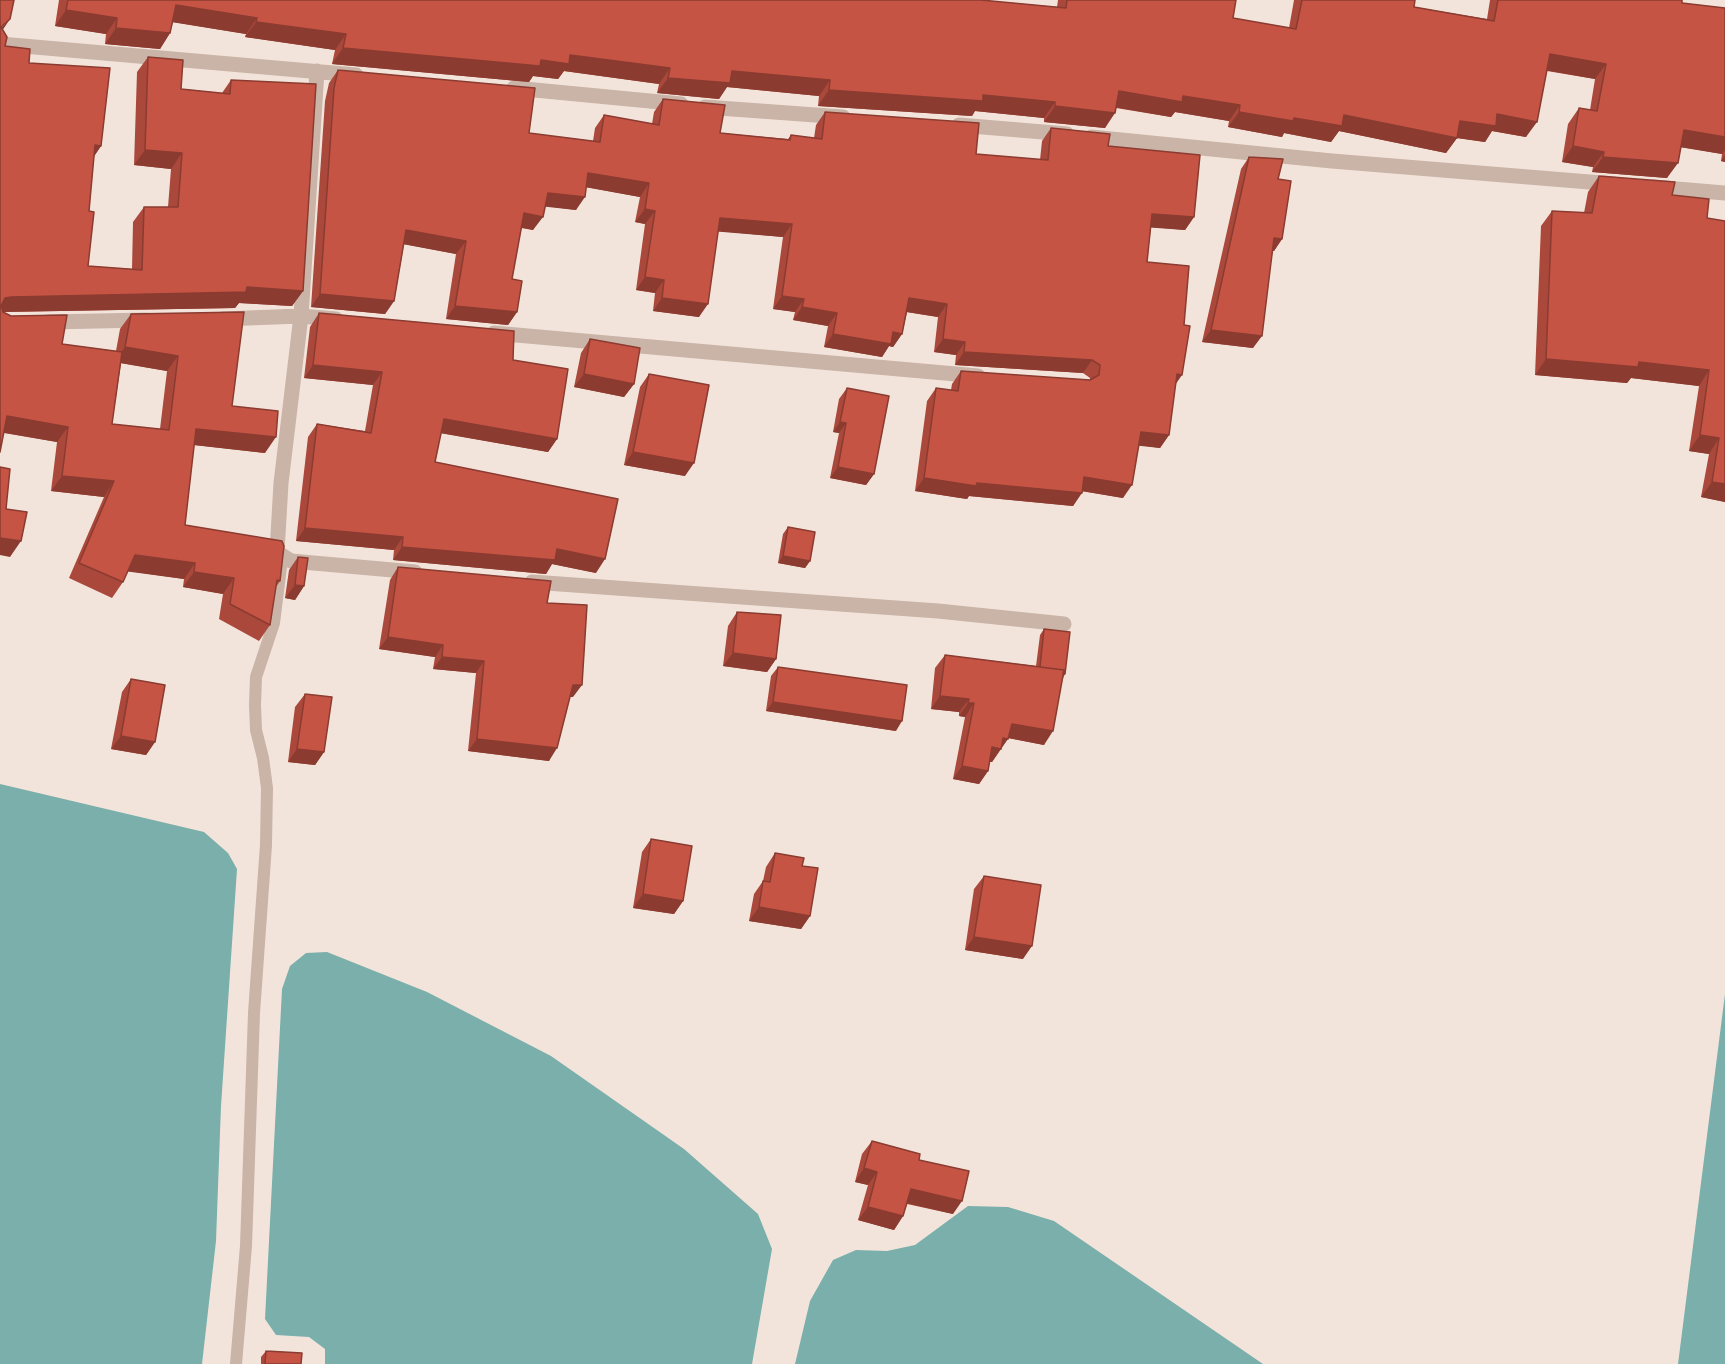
<!DOCTYPE html>
<html>
<head>
<meta charset="utf-8">
<style>
  body { margin:0 }
  canvas { display:block; background:#f2e4db }
</style>
</head>
<body>
<canvas width="1725" height="1364"></canvas>
<script>
const g = document.querySelector('canvas').getContext('2d');
g.lineJoin = 'round';
function fillPath(path, color) { g.fillStyle = color; g.fill(path, 'evenodd'); }
const poly = rows => new Path2D(rows.map(r => 'M' + r).join(''));
function strokePath(path, color, width, dash) { g.strokeStyle = color; g.lineWidth = width; g.lineCap = dash ? 'butt' : 'round'; g.setLineDash(dash || []); g.stroke(path); }
fillPath(poly([
  [0,784,204,832,228,853,237,869,221,1106,216,1241,202,1364,0,1364],
  [327,952,427,992,551,1056,684,1149,758,1214,772,1249,752,1364,325,1364,325,1349,309,1337,276,1335,265,1319,282,989,290,966,306,953],
  [1725,994,1725,1364,1678,1364],
  [968,1206,1008,1207,1054,1221,1263,1364,795,1364,810,1301,833,1260,856,1250,887,1251,915,1245]
]), '#7aafab');
strokePath(poly([
  [236,1364,246,1246,254,1013,266,845,267,788,263,758,256,730,255,705,256,677,274,623,281,567]
]), '#cab3a7', 12);
strokePath(poly([
  [0,44,356,75],
  [317,71,301,316,281,483,277,552,291,561,415,572],
  [514,88,681,104],
  [705,107,843,117],
  [959,125,1067,134],
  [1091,137,1332,161,1614,184],
  [1653,187,1725,193],
  [222,319,301,316,336,319],
  [48,322,147,320],
  [494,333,978,376],
  [532,582,938,611,1064,624]
]), '#cab3a7', 15);
fillPath(poly([
  [59,0,981,0,1057,7,1058,0,1236,0,1233,18,1289,28,1294,0,1415,0,1414,7,1487,19,1490,0,1682,0,1682,3,1725,8,1725,162,1721,161,1722,154,1681,147,1667,178,1592,172,1593,167,1562,162,1568,124,1579,108,1590,110,1595,79,1547,71,1526,137,1492,131,1485,142,1457,138,1446,153,1339,131,1331,142,1284,133,1282,137,1228,127,1229,121,1175,112,1171,117,1116,108,1105,128,1044,122,1044,118,975,111,972,116,818,106,819,96,727,87,719,99,657,93,659,84,564,71,558,79,533,76,529,82,332,64,335,50,245,37,246,34,173,22,170,33,160,49,105,44,106,34,55,26],
  [3,30,5,46,29,63,101,146,94,156,89,211,88,266,132,269,133,222,144,207,168,207,171,169,134,165,137,72,148,57,181,89,222,93,231,80,303,291,292,306,239,303,235,308,3,312,62,344,116,351,120,329,131,314,232,406,265,453,194,445,185,525,280,581,276,587,270,625,259,641,219,619,223,594,183,587,184,579,128,571,123,582,112,598,69,578,104,497,51,491,57,442,4,433],
  [121,363,167,371,160,429,112,424],
  [338,70,529,133,593,141,595,128,604,115,652,124,654,112,663,99,720,133,788,139,791,135,814,138,816,125,825,112,976,154,1040,160,1042,141,1051,128,1108,146,1194,217,1185,230,1151,227,1147,262,1175,385,1169,435,1160,448,1139,445,1123,498,1082,491,1073,506,969,496,967,499,915,491,927,401,936,388,951,390,952,384,961,371,1090,380,1090,378,1083,373,955,365,956,355,934,352,938,317,907,312,902,334,893,347,889,346,882,357,824,347,828,326,793,320,795,312,773,309,783,237,718,231,699,317,653,311,655,293,636,290,645,224,635,222,640,197,586,187,576,210,545,206,533,230,521,228,512,279,517,312,508,325,446,319,456,254,404,244,394,301,385,314,311,307,325,101,329,83],
  [1249,157,1278,179,1282,239,1274,251,1273,251,1253,348,1202,342,1241,169],
  [1599,176,1672,195,1707,218,1725,502,1701,497,1709,454,1689,451,1699,386,1631,378,1627,383,1535,375,1541,226,1552,211,1584,213,1588,192],
  [319,313,513,360,557,439,548,452,441,433,435,462,596,573,552,564,546,574,393,560,394,550,296,541,308,437,317,424,365,431,373,385,304,378,310,327],
  [590,339,634,384,624,397,574,387,581,353],
  [649,374,685,476,624,465,640,387],
  [847,388,874,474,866,485,830,478,839,433,833,432,839,399],
  [788,527,810,561,805,568,778,563,783,534],
  [298,557,304,586,295,600,285,598,289,570],
  [398,567,547,603,573,697,570,697,549,761,468,751,476,673,433,669,435,657,379,649,390,580],
  [737,612,776,659,767,672,723,666,728,626],
  [1044,629,1065,674,1063,678,1044,745,1008,738,992,762,990,762,988,771,979,784,953,779,965,717,959,716,959,712,931,709,935,668,945,655,1036,666,1040,635],
  [778,667,896,731,766,711,771,676],
  [131,679,155,742,146,755,111,749,122,692],
  [305,694,324,752,315,765,288,762,295,707],
  [651,839,683,901,674,914,633,908,642,852],
  [775,853,802,866,810,916,801,929,749,921,754,894,763,881,766,867],
  [984,876,1023,959,965,950,974,889],
  [872,1141,919,1160,953,1214,907,1204,903,1216,894,1230,858,1220,868,1185,855,1182,862,1154],
  [266,1351,301,1364,261,1364,261,1357]
]), '#aa483b');
fillPath(poly([
  [176,5,257,18,246,34,165,21],
  [66,10,117,18,106,34,55,26],
  [10,19,0,34,0,29],
  [256,22,346,34,335,50,245,37],
  [116,28,170,33,160,49,105,44],
  [343,48,541,60,570,55,670,68,659,84,564,71,558,79,533,76,529,82,332,64],
  [1550,54,1606,64,1595,79,1539,69],
  [732,71,830,80,819,96,727,87,719,99,657,93,668,78],
  [829,90,983,95,1055,102,1044,118,975,111,972,116,818,106],
  [1119,91,1183,96,1240,105,1229,121,1175,112,1171,117,1108,106],
  [1055,106,1115,113,1105,128,1044,122],
  [1239,112,1294,118,1344,115,1460,121,1497,114,1537,122,1526,137,1492,131,1485,142,1457,138,1446,153,1339,131,1331,142,1284,133,1282,137,1228,127],
  [1684,130,1725,137,1725,150,1722,154,1673,146],
  [95,145,101,146,91,161],
  [1573,146,1604,152,1593,167,1562,162],
  [145,150,182,153,171,169,134,165],
  [1725,155,1725,162,1721,161],
  [1603,157,1678,163,1667,178,1592,172],
  [588,173,649,183,640,197,579,186],
  [548,193,585,197,576,210,539,206],
  [645,209,655,211,645,224,635,222],
  [524,213,543,217,533,230,514,226],
  [1152,214,1194,217,1185,230,1143,227],
  [720,218,792,224,783,237,711,231],
  [406,230,466,241,456,254,397,243],
  [1274,238,1282,239,1274,251,1266,250],
  [645,277,664,280,655,293,636,290],
  [247,287,303,291,292,306,239,303,235,308,0,312,0,306,5,298,11,297],
  [320,294,394,301,385,314,311,307],
  [782,296,804,299,795,312,773,309],
  [662,298,708,304,699,317,653,311],
  [909,298,947,304,938,317,900,311],
  [455,306,517,312,508,325,446,319],
  [802,307,837,313,828,326,793,320],
  [1211,330,1262,336,1253,348,1202,342],
  [893,332,902,334,893,347,889,346,882,357,824,347,833,334],
  [943,339,965,342,956,355,934,352],
  [125,347,178,356,167,371,114,362],
  [964,352,1092,360,1083,373,955,365],
  [1546,359,1639,362,1709,370,1699,386,1631,378,1627,383,1535,375],
  [313,365,382,372,373,385,304,378],
  [584,374,634,384,624,397,574,387],
  [1177,374,1182,375,1173,388],
  [7,416,68,427,57,442,0,432],
  [444,419,557,439,548,452,434,432],
  [840,422,846,423,839,433,833,432],
  [196,429,276,437,265,453,185,444],
  [1141,432,1169,435,1160,448,1132,445],
  [1700,435,1719,438,1709,454,1689,451],
  [633,452,694,463,685,476,624,465],
  [838,467,874,474,866,485,830,478],
  [62,476,114,481,104,497,51,491],
  [1084,477,1132,485,1123,498,1075,490],
  [924,478,1082,493,1073,506,969,496,967,499,915,491],
  [1712,482,1725,484,1725,502,1701,497],
  [305,528,403,537,394,550,296,541],
  [0,538,21,541,10,557,0,555],
  [402,547,557,549,605,559,596,573,552,564,546,574,393,560],
  [135,555,195,563,184,579,124,571],
  [783,556,810,561,805,568,778,563],
  [194,572,234,578,223,594,183,587],
  [295,585,304,586,295,600,285,598],
  [388,637,443,645,435,657,379,649],
  [733,653,776,659,767,672,723,666],
  [442,657,484,661,476,673,433,669],
  [573,685,582,685,573,697,565,697],
  [940,696,969,699,959,712,931,709],
  [773,702,902,721,896,731,766,711],
  [968,703,974,703,965,717,959,716],
  [1012,724,1053,731,1044,745,1003,737],
  [121,736,155,742,146,755,111,749],
  [1003,738,1008,739,992,762,983,760,992,747],
  [477,739,557,748,549,761,468,751],
  [297,749,324,752,315,765,288,762],
  [962,766,988,771,979,784,953,779],
  [643,894,683,901,674,914,633,908],
  [759,907,810,916,801,929,749,921],
  [974,937,1032,946,1023,959,965,950],
  [864,1168,877,1172,868,1185,855,1182],
  [911,1189,962,1201,953,1214,902,1202],
  [868,1207,903,1216,894,1230,858,1220]
]), '#8b3b30');
const building = poly([
  [0,0,14,0,10,19,1,27,7,37,5,46,30,49,29,63,110,68,101,146,95,145,89,211,94,212,88,266,142,270,144,207,178,207,182,153,145,150,148,57,183,60,181,89,230,94,231,80,316,84,303,291,247,287,246,292,11,297,5,298,1,306,3,312,11,316,67,315,62,344,122,352,112,424,169,430,178,356,125,347,131,314,244,312,232,406,278,411,276,437,196,429,185,525,282,541,284,546,280,581,277,580,270,625,230,604,234,578,194,572,195,563,135,555,123,582,79,563,114,481,62,476,68,427,7,416,0,452,0,0],
  [68,0,981,0,1066,8,1067,0,1236,0,1233,18,1296,29,1302,0,1415,0,1414,7,1494,21,1498,0,1682,0,1682,3,1725,8,1725,137,1684,130,1678,163,1603,157,1604,152,1573,146,1579,108,1597,111,1606,64,1550,54,1537,122,1497,114,1496,126,1460,121,1457,138,1344,115,1342,126,1294,118,1293,121,1239,112,1240,105,1183,96,1182,102,1119,91,1115,113,1055,106,1055,102,983,95,983,101,829,90,830,80,732,71,730,83,668,78,670,68,570,55,569,64,541,60,540,66,343,48,346,34,256,22,257,18,176,5,170,33,116,28,117,18,66,10,68,0],
  [338,70,535,88,529,133,600,142,604,115,659,125,663,99,725,105,720,133,790,140,791,135,822,139,825,112,979,123,976,154,1048,160,1051,128,1110,134,1108,146,1200,155,1194,217,1152,214,1147,262,1189,266,1184,325,1190,326,1182,375,1177,374,1169,435,1141,432,1132,485,1084,477,1082,493,977,483,976,486,924,478,936,388,958,391,961,371,1090,380,1099,375,1100,365,1092,360,964,352,965,342,943,339,947,304,909,298,902,334,893,332,891,344,833,334,837,313,802,307,804,299,782,296,792,224,720,218,708,304,662,298,664,280,645,277,655,211,645,209,649,183,588,173,585,197,548,193,543,217,524,213,512,279,522,281,517,312,455,306,466,241,406,230,394,301,320,294,334,88,338,70],
  [1249,157,1283,159,1278,179,1291,181,1282,239,1274,238,1262,336,1211,330,1249,157],
  [1599,176,1675,182,1672,195,1709,199,1707,218,1725,221,1725,484,1712,482,1719,438,1700,435,1709,370,1639,362,1638,367,1546,359,1552,211,1592,213,1599,176],
  [319,313,514,331,513,360,568,369,557,439,444,419,435,462,618,499,605,559,557,549,555,560,402,547,403,537,305,528,317,424,371,433,382,372,313,365,319,313],
  [590,339,640,348,634,384,584,374,590,339],
  [649,374,709,385,694,463,633,452,649,374],
  [847,388,889,396,874,474,838,467,846,423,840,422,847,388],
  [0,467,10,469,6,509,27,512,21,541,0,538,0,467],
  [788,527,815,532,810,561,783,556,788,527],
  [298,557,308,558,304,586,295,585,298,557],
  [398,567,551,581,547,603,587,605,582,685,573,685,557,748,477,739,484,661,442,657,443,645,388,637,398,567],
  [737,612,781,615,776,659,733,653,737,612],
  [1044,629,1070,632,1065,674,1063,674,1064,670,1040,667,1044,629],
  [945,655,1064,670,1053,731,1012,724,1008,739,1003,738,1001,749,992,747,988,771,962,766,974,703,968,703,969,699,940,696,945,655],
  [778,667,907,685,902,721,773,702,778,667],
  [131,679,165,685,155,742,121,736,131,679],
  [305,694,332,697,324,752,297,749,305,694],
  [651,839,692,846,683,901,643,894,651,839],
  [775,853,804,858,802,866,818,868,810,916,759,907,763,881,770,882,775,853],
  [984,876,1041,885,1032,946,974,937,984,876],
  [872,1141,920,1154,919,1160,969,1171,962,1201,911,1189,903,1216,868,1207,877,1172,864,1168,872,1141],
  [266,1351,302,1353,301,1364,265,1364,266,1351]
]);
fillPath(building, '#c65445');
strokePath(building, '#8b3b30', 1.5);
</script>
</body>
</html>
